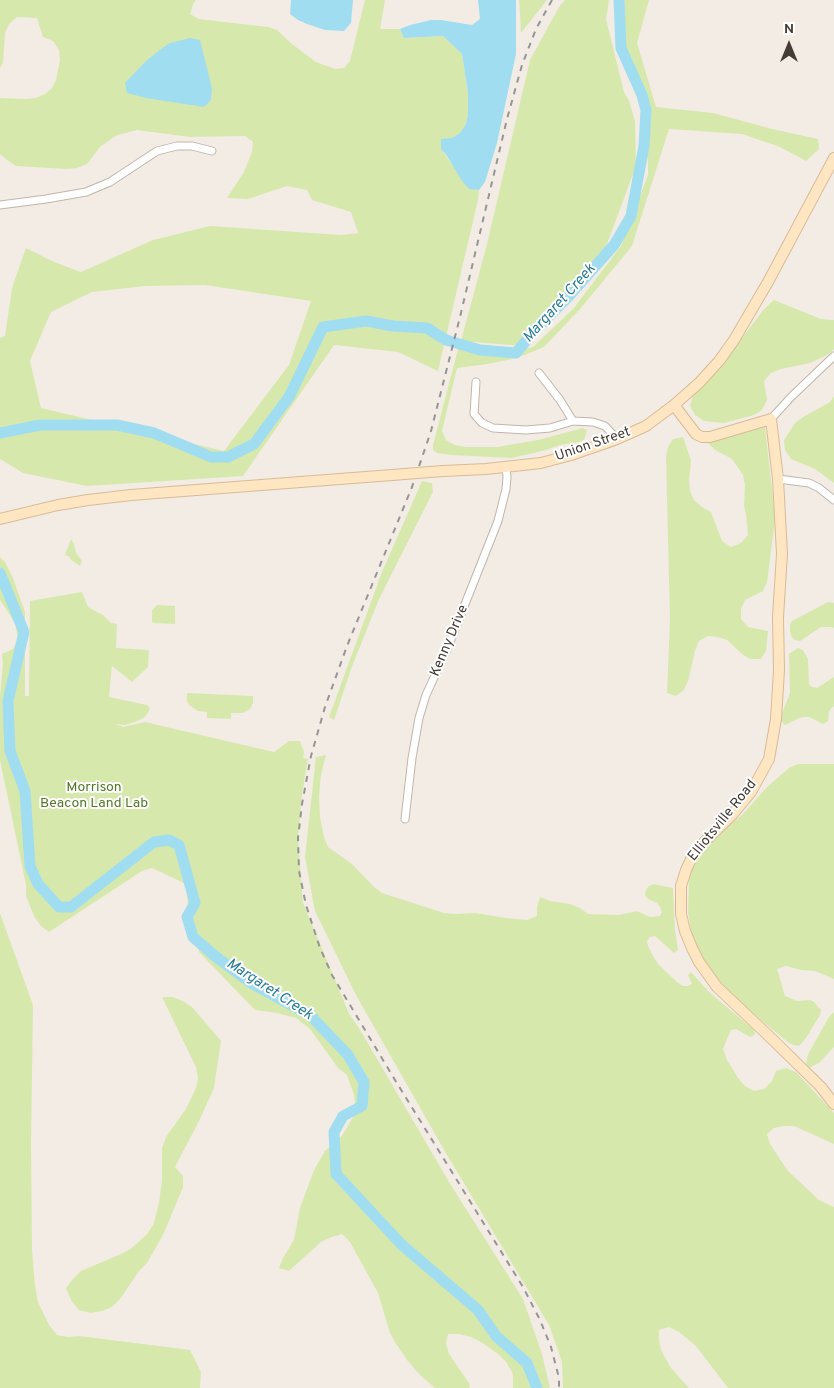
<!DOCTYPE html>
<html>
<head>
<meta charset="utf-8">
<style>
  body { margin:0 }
  #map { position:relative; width:834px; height:1388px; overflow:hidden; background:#f3ece5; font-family:Overpass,sans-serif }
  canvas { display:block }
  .north { position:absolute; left:764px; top:20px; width:50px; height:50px; -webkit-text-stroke:4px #fff; paint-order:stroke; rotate:0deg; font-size:14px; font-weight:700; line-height:20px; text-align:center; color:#453c35 }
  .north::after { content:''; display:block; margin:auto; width:18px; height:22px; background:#453c35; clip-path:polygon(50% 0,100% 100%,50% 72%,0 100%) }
</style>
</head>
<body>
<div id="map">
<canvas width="834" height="1388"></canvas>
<div class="north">N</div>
</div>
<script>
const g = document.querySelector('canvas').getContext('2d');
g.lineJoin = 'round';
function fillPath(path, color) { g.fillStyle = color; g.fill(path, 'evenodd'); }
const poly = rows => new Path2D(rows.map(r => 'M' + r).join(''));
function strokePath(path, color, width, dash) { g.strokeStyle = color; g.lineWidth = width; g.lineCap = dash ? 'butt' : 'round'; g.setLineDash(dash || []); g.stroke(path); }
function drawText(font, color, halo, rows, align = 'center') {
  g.font = font + ' Overpass,sans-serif'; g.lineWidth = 4; g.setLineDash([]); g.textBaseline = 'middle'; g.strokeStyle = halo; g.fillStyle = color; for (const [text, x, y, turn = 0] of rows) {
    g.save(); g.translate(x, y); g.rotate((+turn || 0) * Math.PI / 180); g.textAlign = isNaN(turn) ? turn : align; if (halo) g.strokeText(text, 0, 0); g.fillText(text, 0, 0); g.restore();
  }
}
fillPath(poly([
  [0,0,196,0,193,4,190,14,199,19,268,27,277,30,292,44,316,62,335,69,344,68,350,61,365,0,385,0,380,29,400,29,404,38,443,36,462,54,468,93,468,114,466,124,460,133,452,138,441,149,469,188,479,190,478,200,438,371,398,352,334,345,243,476,87,486,23,473,0,459,0,338,5,336,12,288,26,248,54,262,81,272,153,240,210,226,341,235,358,233,351,212,312,200,307,190,287,186,248,199,227,198,244,172,252,152,253,142,245,136,190,137,137,130,117,135,100,147,87,164,77,168,67,169,16,166,7,160,0,154,0,98,26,99,36,98,45,94,52,88,56,80,60,60,59,50,53,41,43,37,37,18,17,17,9,24,5,33,3,63,0,68],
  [205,285,311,301,289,365,224,451,41,408,30,361,51,312,92,292,145,286],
  [519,0,547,0,521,33,520,13],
  [565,0,609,0,606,19,624,92,629,101,635,121,636,166,604,252,522,346,461,341,487,244,530,60,559,7],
  [623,0,649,0,637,43,656,107,713,113,772,129,818,139,819,149,806,161,780,147,742,134,669,129,632,246,581,308,544,347,517,358,488,364,457,368,442,431,446,440,455,445,465,447,497,447,538,440,583,428,587,430,584,440,579,442,560,445,546,450,512,458,451,455,437,453,433,450,433,445,458,349,487,349,509,352,533,347,573,309,621,246,648,175,647,109,626,56,622,7],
  [774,300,821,319,834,320,834,349,829,354,810,363,781,369,771,373,764,381,767,400,762,410,754,415,724,423,704,421,695,415,690,406,693,396,729,355,764,309],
  [834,396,834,483,815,469,791,459,785,450,784,440,795,423,803,417,830,402],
  [765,427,774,508,774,528,767,582,763,591,745,600,741,609,741,619,748,627,768,631,766,651,761,659,750,659,742,654,727,640,718,637,708,636,699,641,695,651,688,681,684,690,676,696,667,693,670,620,666,457,668,447,673,439,683,437,691,460,689,481,690,491,694,500,702,507,711,512,722,541,731,547,741,543,748,535,746,515,744,505,745,485,743,475,732,459,715,450,708,443,746,432,755,428],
  [422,481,432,483,433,492,379,599,351,669,334,720,329,717,382,572],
  [71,539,74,544,76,553,82,561,80,566,70,559,70,557,65,555],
  [0,557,5,562,13,578,25,612,25,696,29,696,30,601,82,592,88,607,103,615,111,623,117,624,116,648,149,650,148,667,132,682,112,666,112,664,109,697,147,705,150,708,149,711,145,717,135,722,125,725,115,724,123,727,145,722,274,752,289,741,300,741,304,752,303,758,308,759,302,794,298,838,303,903,348,1011,348,1012,359,1028,449,1182,523,1299,542,1354,550,1388,513,1388,513,1377,512,1372,506,1362,498,1354,481,1342,471,1337,459,1334,448,1334,446,1344,449,1354,469,1383,470,1388,435,1388,421,1376,407,1360,395,1342,390,1333,378,1293,350,1242,342,1234,332,1237,321,1242,289,1271,279,1268,283,1258,294,1240,300,1208,314,1170,325,1151,342,1136,353,1117,355,1105,354,1095,347,1075,338,1068,310,1029,296,1018,277,1013,255,1010,199,952,198,943,191,938,186,884,152,868,142,871,49,932,41,926,34,916,26,896,26,885,0,760,0,697,3,664,2,654,13,649,18,639,15,623,0,600],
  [828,602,834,603,834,628,831,627,821,627,800,641,795,640,791,636,790,631,790,625,792,621],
  [157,605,175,606,175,624,154,623,152,622,152,610],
  [798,648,803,650,808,659,809,684,812,687,817,688,834,677,834,706,829,711,828,721,823,724,809,717,804,717,799,718,785,725,781,721,781,716,790,693,789,654],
  [187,693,253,696,253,703,250,709,243,713,231,713,231,719,207,718,207,712,198,711,189,705,187,701],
  [326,755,321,775,319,796,320,817,324,837,328,847,352,864,374,887,382,893,444,913,455,914,475,913,506,918,527,920,537,916,537,907,540,897,550,901,570,904,580,908,588,914,619,915,637,911,650,917,660,916,662,912,660,907,657,903,648,899,645,895,646,890,649,886,654,884,673,888,675,930,678,950,674,953,655,936,650,937,647,941,648,946,653,956,659,965,678,983,683,986,688,986,692,984,688,975,691,972,709,992,754,1030,755,1035,750,1037,736,1029,731,1030,723,1049,727,1060,738,1078,745,1086,754,1091,764,1089,772,1081,776,1071,786,1068,796,1072,834,1113,834,1144,794,1126,784,1126,774,1128,767,1134,770,1144,788,1171,819,1200,834,1207,834,1388,728,1388,696,1346,679,1332,669,1327,659,1330,659,1340,661,1350,671,1368,689,1388,563,1388,562,1362,549,1325,447,1155,357,997,315,911,305,857,316,757],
  [798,764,834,764,834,979,815,971,801,970,786,966,777,969,785,996,797,1001,810,1000,814,1002,821,1010,820,1015,806,1038,799,1046,794,1045,789,1043,746,1008,710,971,692,937,688,912,689,881,693,863,705,845,743,814,766,788,789,768],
  [0,913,33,1005,31,1144,32,1249,35,1286,38,1302,49,1325,57,1335,68,1337,79,1336,190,1350,201,1372,200,1388,0,1388],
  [162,997,173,997,183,1001,192,1007,221,1041,214,1088,199,1121,175,1167,183,1176,183,1187,164,1233,147,1263,139,1271,120,1299,112,1307,102,1311,91,1313,79,1310,72,1302,66,1288,73,1279,81,1271,121,1254,132,1248,148,1233,154,1223,159,1203,162,1180,162,1148,166,1137,186,1109,196,1088,198,1078,196,1067],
  [834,1012,834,1047,819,1063,809,1068,806,1064,808,1054,829,1017]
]), '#d7e8ad');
fillPath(poly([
  [291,0,353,0,351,23,344,31,325,30,307,24,298,20,290,14],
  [478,0,516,0,516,54,497,143,485,182,479,190,469,189,462,181,447,156,441,149,441,139,452,138,460,133,466,124,468,114,468,93,462,54,443,36,404,38,400,29,410,25,431,20,441,20,472,25,480,19],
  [190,38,200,40,210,80,212,90,211,100,204,107,146,98,127,93,125,83,145,62,161,49,170,43]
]), '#a0ddf1');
strokePath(poly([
  [0,433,40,425,117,425,154,433,211,457,228,457,254,444,289,397,323,327,366,321,393,326,427,328,446,340,480,350,516,353,536,329,568,297,614,245,631,216,644,146,646,110,642,95,621,48,619,0],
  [0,573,24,632,8,701,10,751,25,791,30,866,38,884,59,907,71,907,154,842,169,840,179,845,195,903,187,917,193,937,215,956,251,983,311,1016,348,1055,364,1082,362,1106,343,1116,334,1132,336,1174,402,1245,478,1310,496,1336,527,1363,537,1388]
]), '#a0ddf1', 11);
const street = poly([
  [0,205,46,199,86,192,110,182,157,151,177,146,192,146,212,151],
  [539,373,560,400,573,421],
  [476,382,474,414,482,423,493,428,526,430,550,428,573,421,593,422,605,426,617,439],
  [771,419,791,397,834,356],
  [778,479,809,483,819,488,834,500],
  [405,819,412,758,419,718,426,695,448,647,498,521,506,489,507,477,506,467]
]);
const secondary = poly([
  [674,405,696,434,702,437,710,437,771,419,778,479,782,554,778,617,779,670,776,719,769,759,751,792,731,816,704,842,692,857,686,870,681,886,681,914,685,931,692,948,699,962,717,987,772,1039,821,1087,834,1104],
  [443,471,486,469,541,463,571,455,617,439,646,426,674,405,699,383,719,361,734,340,768,282,834,158],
  [0,519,58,505,88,500,131,495,392,475]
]);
strokePath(street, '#c1b5ab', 9);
strokePath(secondary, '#d7bb96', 12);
strokePath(street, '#fff', 7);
strokePath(secondary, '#ffe6c3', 10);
strokePath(poly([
  [552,0,536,29,522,65,507,119,460,317,431,431,412,487,347,646,325,707,311,756,302,804,298,838,299,871,306,905,320,948,332,975,395,1080,523,1287,540,1320,551,1347,559,1378,559,1388]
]), '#959595', 2, [6, 6]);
const secondaryBridge = poly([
  [392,475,443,471]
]);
strokePath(secondaryBridge, '#d7bb96', 12, []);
strokePath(secondaryBridge, '#ffe6c3', 10);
drawText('14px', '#453c35', '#fff', [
  ["Union Street",593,445,-19],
  ["Kenny Drive",450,641,-67],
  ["Elliotsville Road",723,821,-51]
]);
drawText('14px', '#537827', '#fff', [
  ["Morrison",94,788],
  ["Beacon Land Lab",94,804]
]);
drawText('italic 15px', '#287d9a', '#fff', [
  ["Margaret Creek",560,304,-48],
  ["Margaret Creek",269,990,33]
]);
</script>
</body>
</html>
